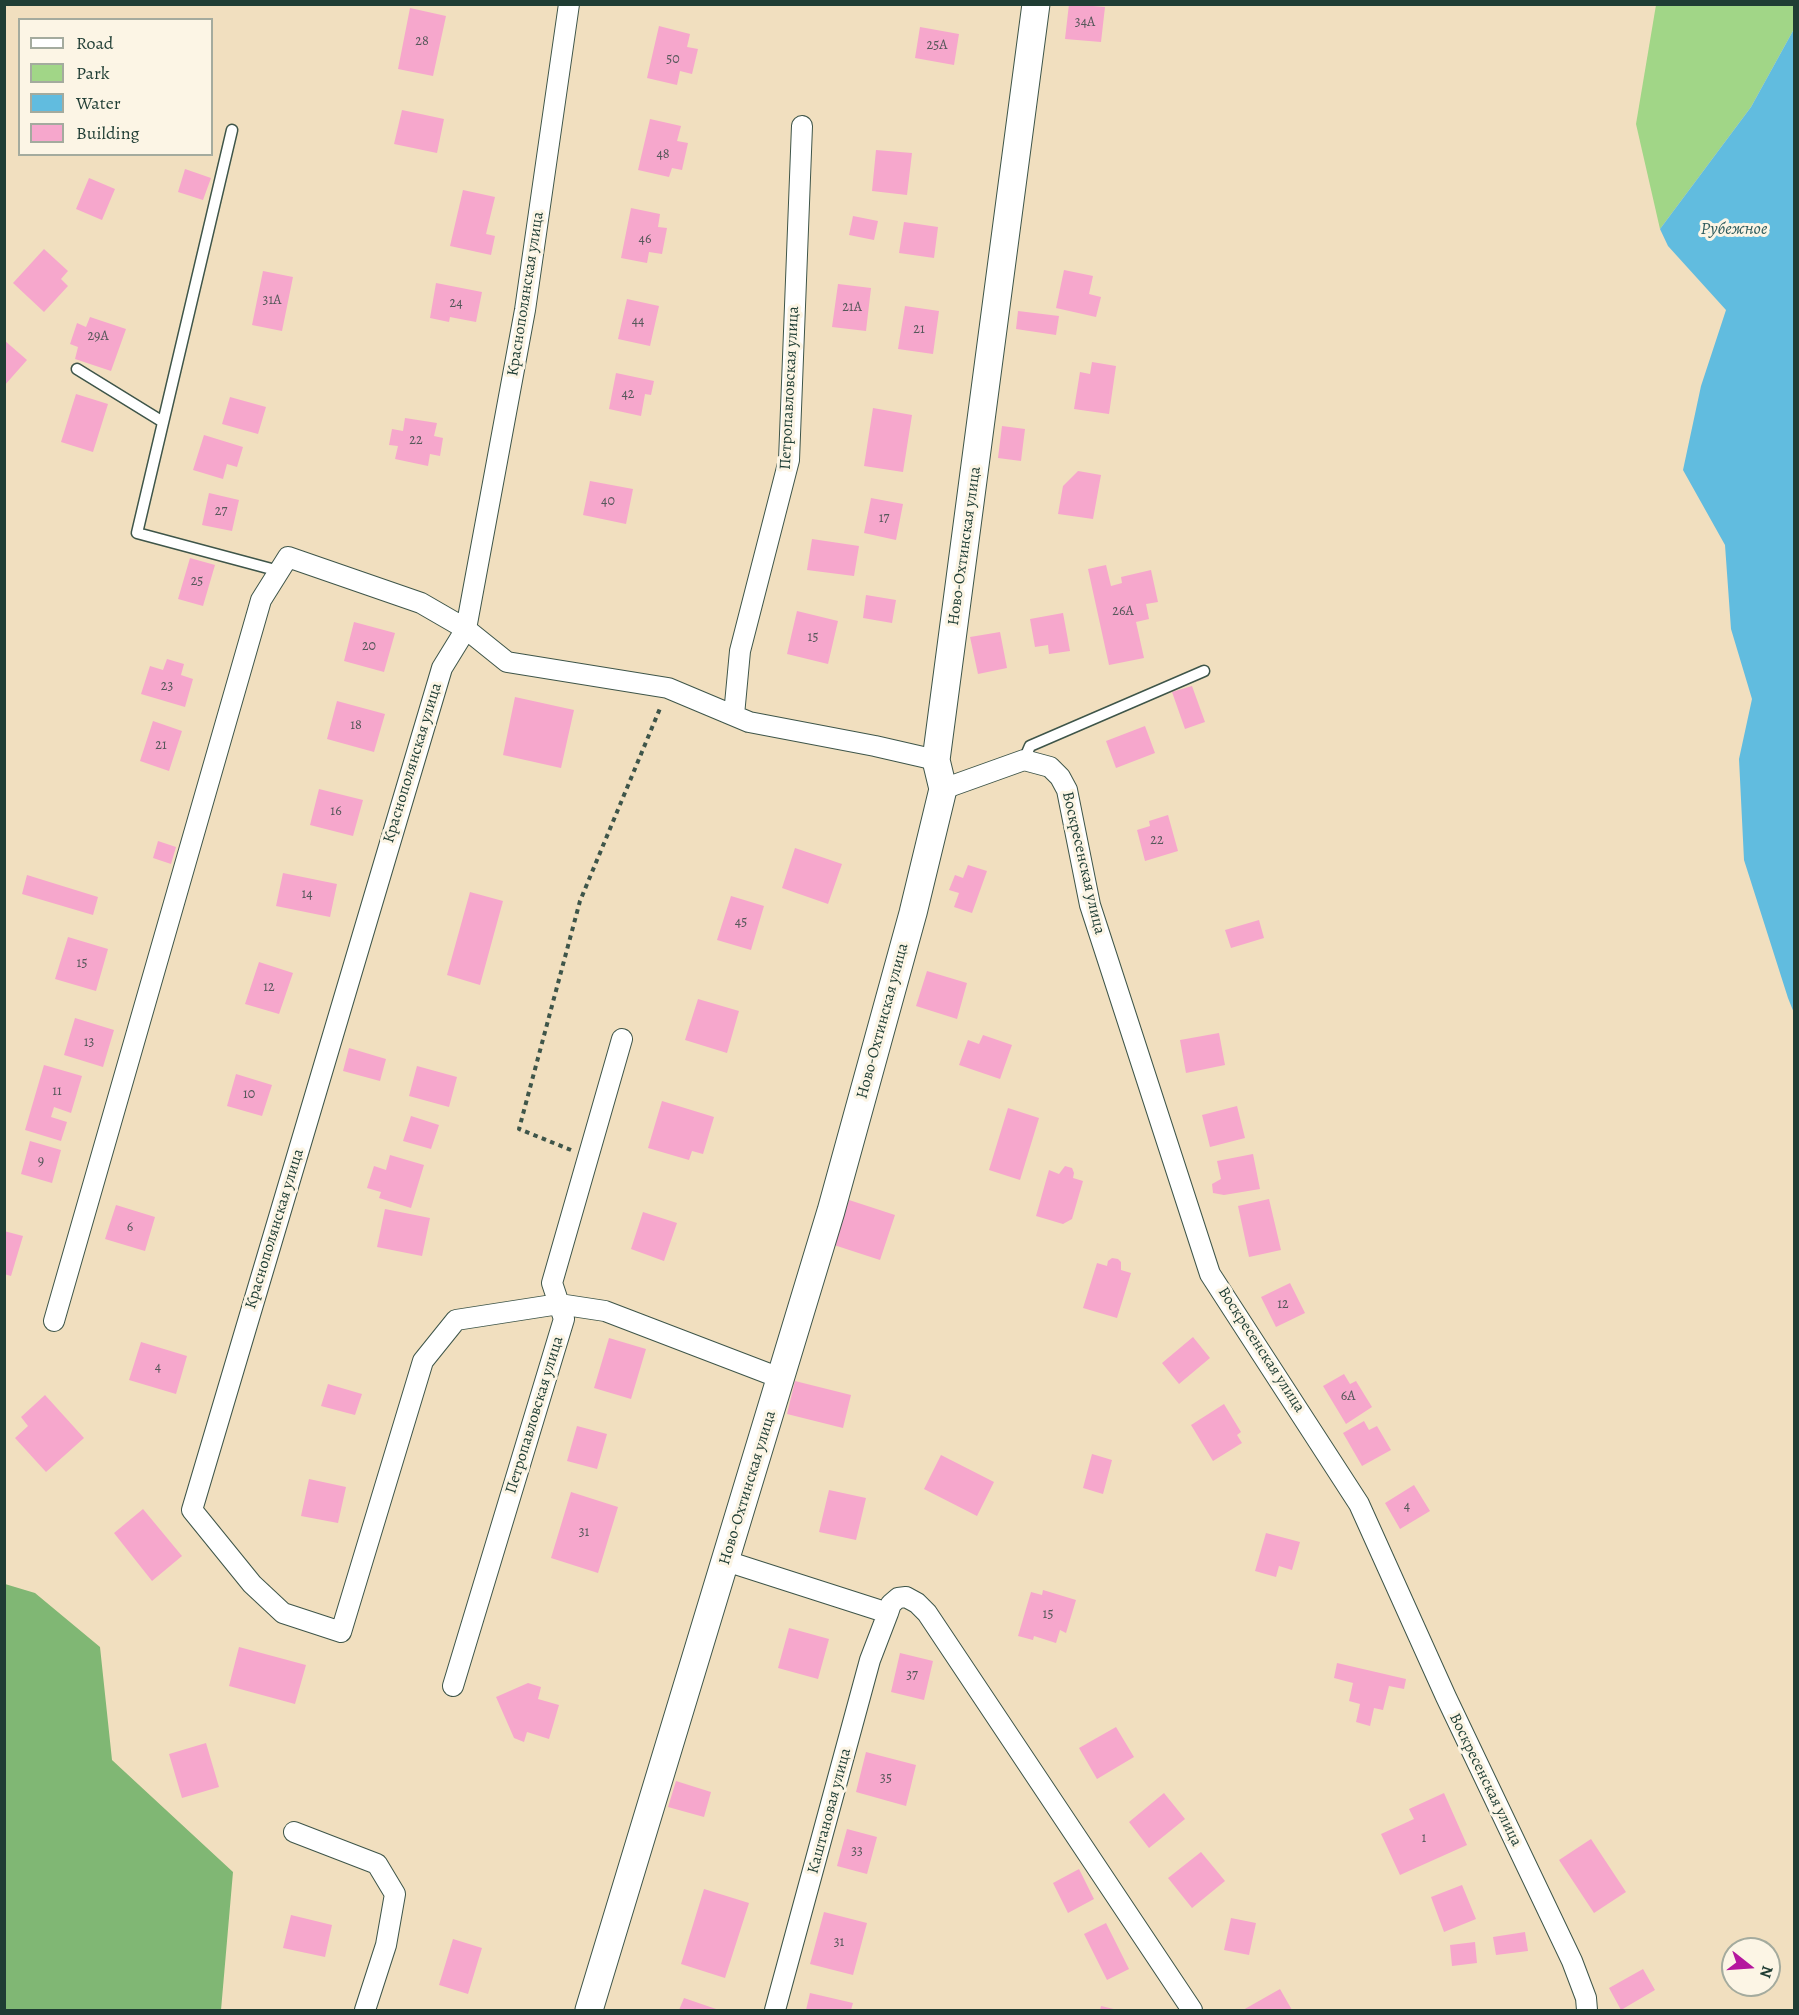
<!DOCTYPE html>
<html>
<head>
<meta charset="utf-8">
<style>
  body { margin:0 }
  #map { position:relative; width:1799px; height:2015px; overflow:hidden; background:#f1dfbf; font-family:Alegreya,serif }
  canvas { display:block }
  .frame { position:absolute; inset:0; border:6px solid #1f3d34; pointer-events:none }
  .legend { position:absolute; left:18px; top:18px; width:195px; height:138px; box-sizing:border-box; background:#fcf5e5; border:2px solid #a4ab9e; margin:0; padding:8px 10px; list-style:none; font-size:18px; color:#1f3d34 }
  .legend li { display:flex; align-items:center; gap:12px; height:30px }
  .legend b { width:30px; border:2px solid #a4ab9e }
  .north { position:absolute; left:1721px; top:1937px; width:60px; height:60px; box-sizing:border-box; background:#fcf5e5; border:2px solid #a4ab9e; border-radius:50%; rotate:107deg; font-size:16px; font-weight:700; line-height:24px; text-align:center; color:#1f3d34 }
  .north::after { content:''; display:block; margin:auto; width:21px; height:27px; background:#b5179e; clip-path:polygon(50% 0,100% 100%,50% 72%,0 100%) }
</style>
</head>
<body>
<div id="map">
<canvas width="1799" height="2015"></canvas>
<div class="frame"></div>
<ul class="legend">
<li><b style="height:8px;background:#fff"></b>Road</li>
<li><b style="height:16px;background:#a1d687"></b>Park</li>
<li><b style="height:16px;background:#61bcdf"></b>Water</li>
<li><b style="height:16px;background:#f6a7cc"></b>Building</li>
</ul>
<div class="north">N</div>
</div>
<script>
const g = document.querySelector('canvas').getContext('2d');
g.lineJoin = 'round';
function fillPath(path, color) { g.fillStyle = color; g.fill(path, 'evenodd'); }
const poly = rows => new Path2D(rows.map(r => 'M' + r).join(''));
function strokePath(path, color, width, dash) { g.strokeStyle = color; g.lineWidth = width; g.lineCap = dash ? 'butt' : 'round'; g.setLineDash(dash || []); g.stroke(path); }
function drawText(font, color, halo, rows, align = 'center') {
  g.font = font + ' Alegreya,serif'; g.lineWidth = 6; g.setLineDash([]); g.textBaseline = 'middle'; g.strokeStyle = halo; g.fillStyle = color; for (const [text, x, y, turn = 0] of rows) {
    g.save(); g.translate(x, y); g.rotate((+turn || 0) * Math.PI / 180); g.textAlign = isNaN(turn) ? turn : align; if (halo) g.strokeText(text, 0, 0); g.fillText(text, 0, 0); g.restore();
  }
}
fillPath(poly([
  [1656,5,1794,5,1794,29,1751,107,1660,229,1636,124]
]), '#a1d687');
fillPath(poly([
  [5,1584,35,1593,100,1647,112,1760,233,1872,221,2010,5,2010]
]), '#80b774');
fillPath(poly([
  [1794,29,1794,1013,1788,998,1744,860,1739,759,1752,699,1731,629,1725,545,1683,470,1701,386,1726,310,1668,246,1660,229,1751,107]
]), '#61bcdf');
fillPath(poly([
  [1069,4,1105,7,1101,42,1065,39],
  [410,8,446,16,433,76,398,69],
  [659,26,690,34,687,47,698,49,692,74,680,71,677,85,647,78],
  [920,27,959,34,954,65,915,58],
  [402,110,444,119,437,153,394,144],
  [650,119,681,126,677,141,688,143,682,170,672,168,669,177,638,170],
  [876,150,912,153,907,195,872,191],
  [185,169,211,178,203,200,178,192],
  [89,178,115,189,102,220,76,209],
  [463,190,495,197,486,234,495,236,491,255,450,246],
  [631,208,660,214,658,227,667,228,662,254,649,252,647,263,621,258],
  [853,216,878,221,874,240,849,235],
  [904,222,938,227,934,258,899,253],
  [44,249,68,271,61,279,68,286,44,312,13,283],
  [1064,270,1093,276,1089,294,1101,297,1096,317,1056,308],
  [263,271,293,277,282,331,252,325],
  [436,283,482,292,476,322,450,317,449,322,430,318],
  [838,284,871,288,866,331,832,327],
  [627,299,659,306,650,346,618,339],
  [905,306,939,311,933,354,898,349],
  [1018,311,1059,316,1056,335,1016,329],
  [90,317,126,329,111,371,75,359,78,347,70,344,77,323,86,327],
  [4,340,27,360,4,386],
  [1092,362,1116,366,1109,414,1074,409,1080,372,1090,374],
  [616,373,654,381,651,395,645,394,641,416,609,409],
  [76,394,108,404,93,452,61,442],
  [230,397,266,407,258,434,222,424],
  [873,408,912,415,903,472,864,466],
  [405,418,437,423,434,436,443,438,440,456,430,454,428,466,395,459,398,446,389,445,392,429,403,431],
  [1002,426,1025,429,1021,461,998,458],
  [204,435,243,447,237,467,227,464,223,479,193,470],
  [1078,471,1101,475,1093,519,1058,514,1063,486],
  [590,481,633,489,626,524,583,515],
  [209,493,239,500,232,531,202,525],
  [871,498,903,504,896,540,864,533],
  [812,539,859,546,854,576,807,570],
  [190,558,215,565,203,606,178,599],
  [1106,565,1111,586,1122,583,1121,577,1151,570,1158,602,1146,604,1149,619,1136,622,1144,658,1109,665,1088,569],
  [866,595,896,600,892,623,863,618],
  [797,611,838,621,828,664,787,654],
  [1063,613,1070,651,1049,654,1048,645,1035,647,1030,619],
  [354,622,395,633,384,672,344,661],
  [1000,632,1007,668,978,674,970,637],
  [167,659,184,664,181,675,193,679,185,707,141,694,150,666,163,670],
  [1192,686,1205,722,1185,729,1172,692],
  [515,697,574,710,561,768,503,755],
  [337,701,385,714,374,752,327,739],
  [153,721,182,731,169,771,140,761],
  [1145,726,1155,753,1116,768,1106,741],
  [319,789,363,800,353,836,310,825],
  [1168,815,1178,851,1145,861,1137,830,1150,826,1149,821],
  [158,841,176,847,171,864,153,858],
  [795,848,842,864,828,904,782,888],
  [968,865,987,871,972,913,954,907,959,893,949,890,955,875,963,878],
  [283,873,337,884,330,917,276,906],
  [27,875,98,897,93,915,22,894],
  [470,892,503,901,480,985,447,975],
  [731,896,764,906,751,950,717,940],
  [1259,920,1264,938,1231,948,1225,930],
  [68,937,108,949,96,991,55,979],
  [259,962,293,973,279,1014,245,1004],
  [927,971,967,983,957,1019,916,1006],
  [698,999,739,1011,727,1053,685,1040],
  [75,1018,114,1030,103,1067,64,1055],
  [1219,1033,1225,1065,1186,1073,1180,1040],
  [983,1035,1012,1045,1000,1079,959,1065,968,1040,979,1044],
  [349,1048,386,1059,380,1081,343,1071],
  [44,1065,82,1076,71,1113,54,1107,51,1117,67,1122,61,1141,25,1130],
  [417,1066,457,1077,449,1107,409,1096],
  [236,1074,272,1085,262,1116,227,1106],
  [662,1101,714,1117,703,1154,692,1151,689,1160,648,1148],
  [1237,1106,1245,1138,1210,1147,1202,1115],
  [1008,1108,1039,1118,1020,1180,989,1170],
  [411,1116,439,1125,431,1149,403,1141],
  [30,1141,61,1150,52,1183,21,1174],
  [1253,1154,1260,1189,1224,1195,1213,1193,1212,1184,1221,1179,1217,1161],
  [390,1155,424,1165,411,1208,379,1198,381,1192,367,1188,374,1166,386,1170],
  [1065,1166,1072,1168,1074,1173,1073,1178,1083,1181,1072,1219,1063,1224,1036,1216,1049,1170,1059,1174],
  [1269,1199,1281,1250,1249,1257,1238,1206],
  [849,1200,895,1215,880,1260,834,1245],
  [116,1205,155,1217,145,1251,105,1239],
  [385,1209,430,1218,422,1256,377,1247],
  [643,1212,677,1223,664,1261,631,1249],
  [4,1231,23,1236,11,1276,4,1274],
  [1112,1258,1118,1259,1121,1262,1121,1270,1131,1273,1117,1318,1083,1308,1097,1263,1107,1266,1108,1261],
  [1290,1283,1305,1313,1276,1327,1261,1297],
  [1193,1337,1210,1358,1179,1384,1162,1363],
  [609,1338,646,1349,631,1399,594,1388],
  [141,1342,187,1356,176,1394,129,1380],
  [1344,1374,1350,1384,1356,1381,1372,1407,1346,1424,1323,1386],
  [795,1381,851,1395,843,1428,787,1414],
  [328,1384,362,1394,355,1415,321,1406],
  [45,1395,84,1438,46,1472,15,1438,28,1426,21,1417],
  [1224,1404,1241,1432,1237,1435,1242,1443,1213,1461,1191,1425],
  [1364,1421,1369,1430,1377,1426,1391,1450,1362,1466,1343,1433],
  [577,1426,607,1434,597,1469,567,1461],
  [1092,1454,1112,1460,1103,1494,1083,1488],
  [941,1455,994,1482,977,1516,924,1489],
  [309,1479,346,1487,338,1523,301,1516],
  [1414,1485,1430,1511,1400,1529,1385,1503],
  [829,1490,866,1498,856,1540,819,1532],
  [571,1492,618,1507,598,1573,551,1558],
  [143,1509,182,1556,152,1581,114,1533],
  [1266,1533,1300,1542,1292,1570,1279,1566,1276,1577,1255,1571],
  [1043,1590,1076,1600,1066,1633,1060,1630,1056,1643,1034,1636,1033,1640,1018,1636,1031,1592,1042,1595],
  [789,1628,829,1639,818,1679,778,1668],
  [239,1647,306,1665,295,1704,229,1686],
  [900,1653,933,1661,924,1700,891,1692],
  [1337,1663,1406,1679,1404,1689,1389,1686,1383,1710,1374,1708,1370,1726,1356,1722,1360,1704,1349,1701,1353,1683,1334,1678],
  [528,1683,541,1687,538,1699,559,1705,549,1739,527,1732,524,1742,514,1738,496,1697],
  [1116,1727,1134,1757,1097,1779,1079,1748],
  [206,1743,219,1787,182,1798,169,1754],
  [866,1752,916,1765,906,1806,856,1792],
  [676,1781,711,1792,704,1817,668,1807],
  [1164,1793,1185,1819,1149,1848,1129,1822],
  [1444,1793,1467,1845,1400,1875,1381,1834,1414,1819,1409,1809],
  [847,1829,877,1837,867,1874,837,1866],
  [1591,1839,1626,1892,1594,1913,1559,1860],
  [1201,1852,1225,1881,1192,1908,1168,1878],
  [1079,1869,1094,1899,1068,1913,1053,1883],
  [1462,1885,1476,1919,1444,1932,1431,1897],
  [704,1889,749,1903,725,1978,681,1964],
  [824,1912,867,1923,853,1975,810,1964],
  [291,1915,332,1925,325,1957,283,1948],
  [1231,1918,1256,1923,1249,1955,1224,1950],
  [1106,1923,1129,1969,1107,1980,1084,1934],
  [1525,1932,1528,1951,1496,1955,1493,1937],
  [453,1939,482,1948,468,1994,439,1985],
  [1475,1942,1477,1963,1452,1966,1450,1945],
  [1643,1969,1655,1990,1621,2010,1609,1988],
  [1280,1989,1292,2010,1243,2010],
  [810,1993,853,2003,851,2010,806,2010],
  [684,1998,719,2010,679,2010],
  [1101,2006,1118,2010,1100,2010]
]), '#f6a7cc');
const lane = poly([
  [232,130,137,533,279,571],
  [77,369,163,422],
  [1024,760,1030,746,1204,671]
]);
const street = poly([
  [569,4,525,310,466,629,442,668,192,1510,252,1584,283,1613,341,1632,423,1361,456,1320,559,1304,605,1311,780,1378],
  [734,715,740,651,789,460,802,126],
  [943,789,1024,760,1050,767,1060,777,1067,790,1090,905,1210,1274,1359,1504,1446,1697,1572,1961,1586,1998,1587,2010],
  [54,1321,261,600,288,557,421,603,466,629,507,662,668,688,749,722,875,746,936,760],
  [726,1561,888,1613,891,1604,898,1598,906,1597,917,1603,927,1613,1192,2010],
  [453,1686,564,1319,552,1283,622,1039],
  [294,1832,377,1864,395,1894,386,1945,365,2010],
  [775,2010,870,1660,888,1613]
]);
const secondary = poly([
  [589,2010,831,1211,913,913,943,789,936,760,1036,4]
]);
strokePath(lane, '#3e5549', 13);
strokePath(street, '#3e5549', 22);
strokePath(secondary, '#3e5549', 29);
strokePath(poly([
  [571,1150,519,1129,580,901,661,706]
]), '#3e5549', 4, [4.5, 4.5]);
strokePath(lane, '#fff', 10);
strokePath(street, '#fff', 20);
strokePath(secondary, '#fff', 27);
drawText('14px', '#55585a', null, [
  ["34А",1085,23],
  ["28",422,42],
  ["25А",937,46],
  ["50",673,60],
  ["48",663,155],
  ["46",645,240],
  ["31А",272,301],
  ["24",456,304],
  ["21А",852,308],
  ["44",638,322],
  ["21",919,330],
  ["29А",98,337],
  ["42",628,395],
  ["22",416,441],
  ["40",608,502],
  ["27",221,512],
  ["17",884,519],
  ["25",197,582],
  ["26А",1123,612],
  ["15",813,638],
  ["20",369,647],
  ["23",167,687],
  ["18",356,726],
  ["21",161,746],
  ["16",336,812],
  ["22",1157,841],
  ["14",307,895],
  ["45",741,923],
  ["15",82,964],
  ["12",269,988],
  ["13",89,1043],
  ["11",57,1092],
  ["10",249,1095],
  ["9",41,1162],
  ["6",130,1228],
  ["12",1283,1305],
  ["4",158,1368],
  ["6А",1348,1397],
  ["4",1407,1507],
  ["31",584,1533],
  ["15",1048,1615],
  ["37",912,1676],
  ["35",886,1779],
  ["1",1424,1839],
  ["33",857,1852],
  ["31",839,1943]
]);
drawText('16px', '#1f3d34', '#fcf5e5', [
  ["Краснополянская улица",526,294,-81],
  ["Петропавловская улица",790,388,-87],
  ["Ново-Охтинская улица",965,546,-82],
  ["Краснополянская улица",413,763,-73],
  ["Воскресенская улица",1083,863,77],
  ["Ново-Охтинская улица",883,1021,-75],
  ["Краснополянская улица",275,1229,-73],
  ["Воскресенская улица",1261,1350,57],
  ["Петропавловская улица",535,1415,-73],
  ["Ново-Охтинская улица",748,1488,-73],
  ["Воскресенская улица",1485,1780,64],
  ["Каштановая улица",830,1811,-75]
]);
drawText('italic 18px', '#305d5f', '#fcf5e5', [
  ["Рубежное",1734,230]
]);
</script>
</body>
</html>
